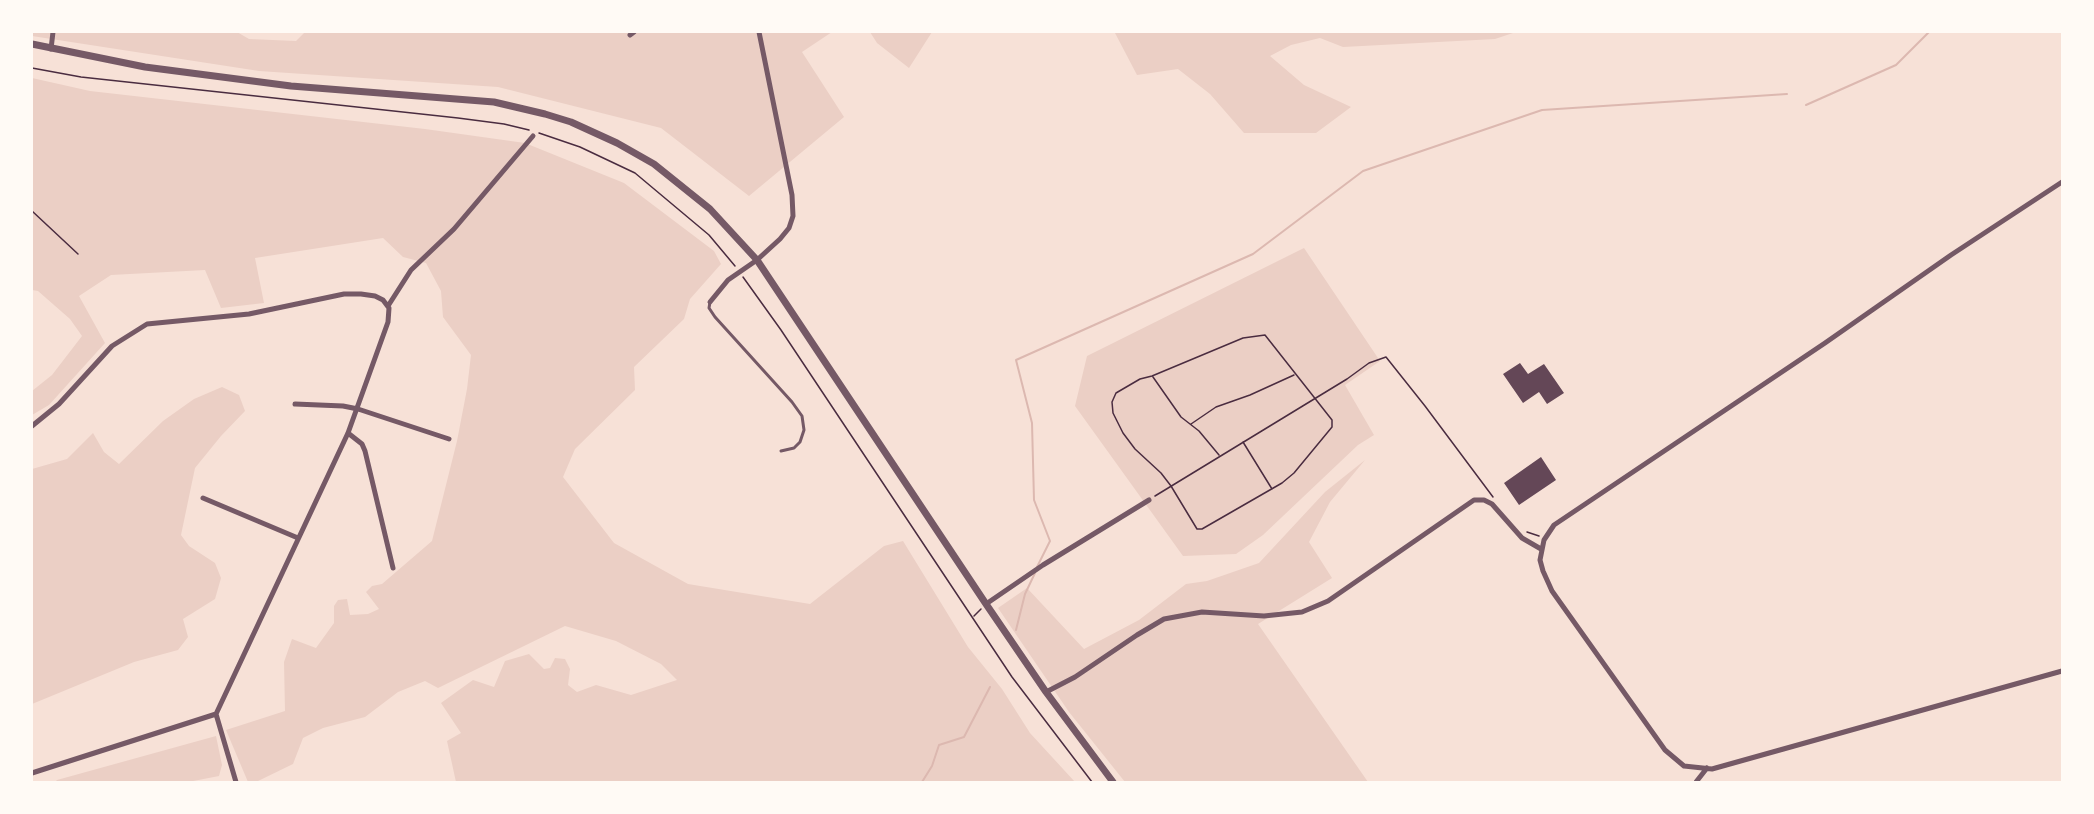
<!DOCTYPE html>
<html>
<head>
<meta charset="utf-8">
<style>
  body { margin:0 }
  #map { position:relative; width:2094px; height:814px; overflow:hidden; background:#f7e1d7; font-family:Manrope,sans-serif }
  canvas { display:block }
  .frame { position:absolute; inset:0; border:33px solid #fffaf5; pointer-events:none }
</style>
</head>
<body>
<div id="map">
<canvas width="2094" height="814"></canvas>
<div class="frame"></div>
</div>
<script>
const g = document.querySelector('canvas').getContext('2d');
g.lineJoin = 'round';
function fillPath(path, color) { g.fillStyle = color; g.fill(path, 'evenodd'); }
const poly = rows => new Path2D(rows.map(r => 'M' + r).join(''));
function strokePath(path, color, width, dash) { g.strokeStyle = color; g.lineWidth = width; g.lineCap = dash ? 'butt' : 'round'; g.setLineDash(dash || []); g.stroke(path); }
fillPath(poly([
  [32,32,237,32,249,39,296,41,305,32,832,32,802,52,844,117,749,196,661,128,498,87,259,71,32,36],
  [870,32,932,32,909,68,877,43],
  [1117,32,1516,32,1495,39,1343,47,1320,38,1291,45,1270,56,1304,85,1351,107,1316,133,1244,133,1210,94,1178,69,1137,75,1115,33],
  [32,78,90,91,425,129,525,143,624,183,714,251,721,264,690,299,684,319,634,367,635,390,575,449,563,477,614,543,688,584,810,604,884,546,903,541,968,647,1002,689,1030,733,1075,782,456,782,447,741,461,733,441,703,473,680,494,687,505,661,529,654,544,669,550,668,555,658,565,659,570,669,568,685,577,692,596,685,631,695,677,680,661,664,616,641,565,626,438,688,425,681,398,692,365,717,323,728,303,738,293,764,256,782,248,782,226,730,285,711,284,662,292,639,316,648,334,623,334,606,338,600,347,599,350,615,368,614,379,609,366,592,372,586,382,584,432,541,457,441,467,389,471,355,443,317,441,291,426,263,403,257,383,238,255,258,264,303,221,308,205,270,111,275,79,296,105,343,49,405,32,415,32,391,52,375,82,336,70,319,38,291,32,290],
  [1304,248,1380,361,1345,385,1374,435,1358,445,1263,535,1236,554,1183,556,1075,406,1087,356],
  [222,387,239,395,245,411,221,436,195,468,181,535,189,546,215,563,221,578,215,599,183,619,188,637,178,650,134,662,32,704,32,469,67,459,93,433,104,452,119,464,163,421,194,399],
  [1365,460,1330,502,1309,542,1332,578,1258,624,1368,782,1125,782,1069,712,998,608,1027,588,1084,649,1139,620,1186,584,1207,581,1259,563,1325,492],
  [216,736,222,765,219,776,188,782,55,782,57,780]
]), '#ebcfc5');
strokePath(poly([
  [1806,105,1896,65,1929,32],
  [1037,567,1050,541,1034,500,1032,423,1016,360,1253,254,1363,171,1542,110,1787,94],
  [1016,630,1025,594,1035,573],
  [922,782,932,766,939,745,964,737,990,687]
]), '#dcb8b0', 2);
fillPath(poly([
  [1520,363,1528,374,1544,364,1564,393,1547,404,1539,392,1523,403,1503,374],
  [1541,457,1556,480,1519,505,1504,483]
]), '#644757');
strokePath(poly([
  [32,68,81,77,458,118,504,124,529,130],
  [539,133,580,147,635,173,709,235,735,266],
  [32,211,78,254],
  [743,277,781,330,1012,677,1092,782],
  [1265,335,1332,420,1332,427,1294,473,1282,483,1202,529,1197,529,1171,486,1161,473,1135,449,1123,433,1113,413,1112,402,1116,393,1140,379,1152,376,1243,338,1265,335],
  [1153,377,1181,417,1199,431,1219,455],
  [1191,424,1216,407,1250,395,1294,375],
  [1243,442,1272,489],
  [1155,496,1347,379,1369,363,1386,357,1425,406,1493,497],
  [1527,532,1539,536],
  [974,616,981,609]
]), '#4a2c40', 1.5);
strokePath(poly([
  [710,302,709,308,715,317,792,402,802,416,804,430,800,442,794,448,781,451]
]), '#755966', 3);
strokePath(poly([
  [630,35,634,32],
  [51,49,53,32],
  [2062,182,1951,255,1825,343,1554,525,1544,540,1540,560,1543,571,1552,591,1665,750,1684,766,1712,769,2062,671],
  [710,302,728,280,757,260,780,239,789,228,793,216,792,195,759,32],
  [388,306,411,270,454,229,533,136],
  [295,404,343,406,358,409,449,439],
  [32,426,59,404,112,346,147,324,249,314,344,294,361,294,375,296,383,300,389,308,388,322,348,433,216,714,236,782],
  [348,433,362,444,365,451,393,568],
  [203,498,298,538],
  [986,604,1043,565,1149,500],
  [1046,692,1075,677,1137,635,1164,619,1202,612,1264,616,1302,612,1328,601,1474,500,1484,500,1492,504,1522,538,1541,549],
  [32,773,216,714],
  [1696,782,1707,768]
]), '#755966', 5);
strokePath(poly([
  [32,44,145,67,291,86,494,102,545,114,571,122,617,143,654,164,710,209,757,260,986,604,1046,692,1113,782]
]), '#755966', 7);
</script>
</body>
</html>
